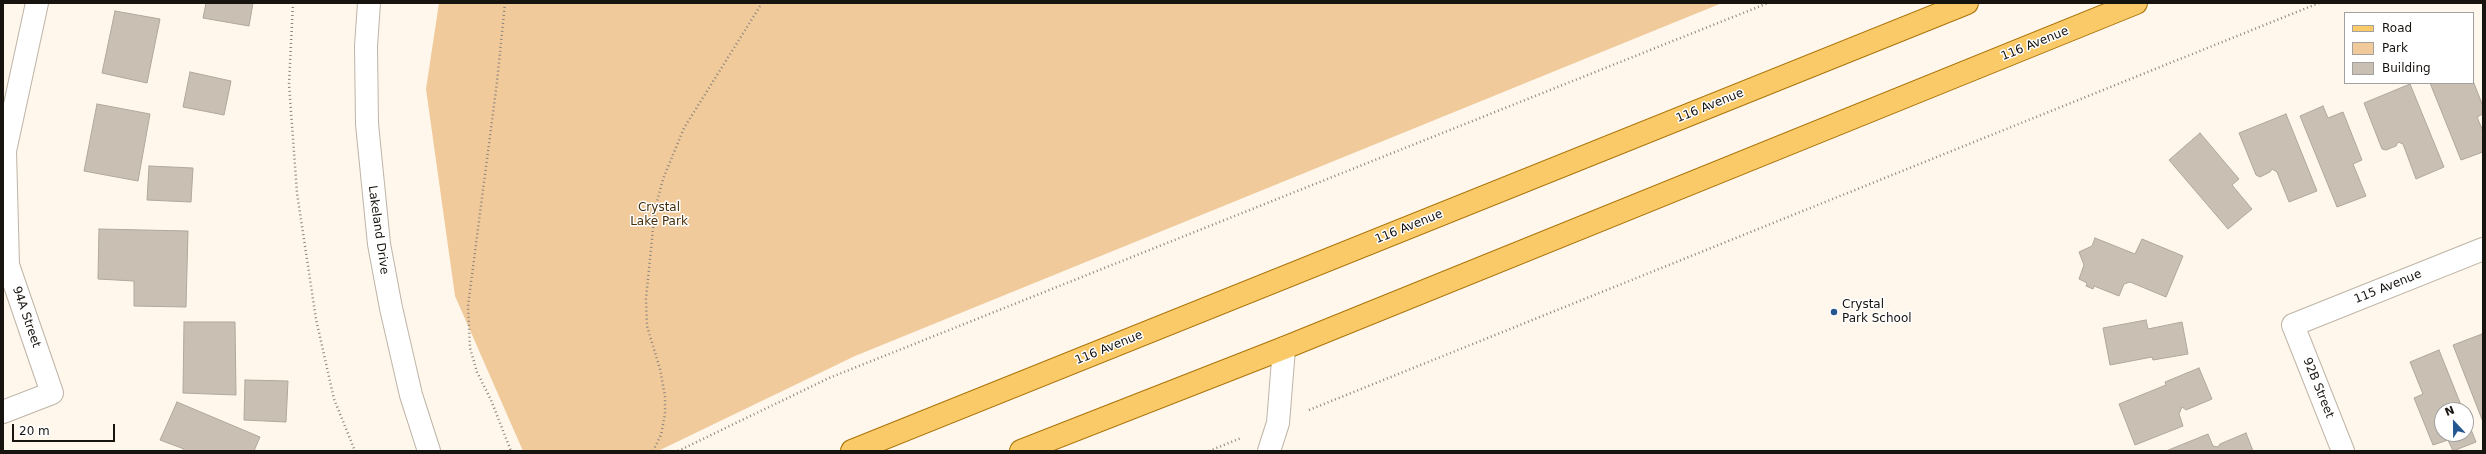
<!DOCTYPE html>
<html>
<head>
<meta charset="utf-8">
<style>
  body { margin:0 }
  #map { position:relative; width:2486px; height:454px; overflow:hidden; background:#fff7ec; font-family:"DejaVu Sans",sans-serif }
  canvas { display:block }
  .frame { position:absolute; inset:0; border:4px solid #17130f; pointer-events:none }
  .legend { position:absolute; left:2344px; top:12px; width:130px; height:72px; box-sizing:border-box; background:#fff; border:1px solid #a2a19f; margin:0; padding:5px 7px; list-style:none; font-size:12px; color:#17130f }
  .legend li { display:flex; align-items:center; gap:8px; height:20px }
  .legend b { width:20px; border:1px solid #a2a19f }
  .north { position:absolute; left:2434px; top:402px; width:40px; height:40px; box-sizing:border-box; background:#fff; border:1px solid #a2a19f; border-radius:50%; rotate:338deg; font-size:11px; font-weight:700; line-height:16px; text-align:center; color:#17130f }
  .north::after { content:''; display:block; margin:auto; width:14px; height:18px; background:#245790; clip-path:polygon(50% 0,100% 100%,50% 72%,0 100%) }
  .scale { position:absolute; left:12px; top:424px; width:103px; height:18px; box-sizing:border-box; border:2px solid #17130f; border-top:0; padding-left:5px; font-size:12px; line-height:14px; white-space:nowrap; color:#17130f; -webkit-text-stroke:3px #fff; paint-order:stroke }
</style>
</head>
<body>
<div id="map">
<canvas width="2486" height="454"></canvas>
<div class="frame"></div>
<ul class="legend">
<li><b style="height:5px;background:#fbca68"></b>Road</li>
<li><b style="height:11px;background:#f0ca9b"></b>Park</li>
<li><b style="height:11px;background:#c9bfb3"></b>Building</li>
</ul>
<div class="north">N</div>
<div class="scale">20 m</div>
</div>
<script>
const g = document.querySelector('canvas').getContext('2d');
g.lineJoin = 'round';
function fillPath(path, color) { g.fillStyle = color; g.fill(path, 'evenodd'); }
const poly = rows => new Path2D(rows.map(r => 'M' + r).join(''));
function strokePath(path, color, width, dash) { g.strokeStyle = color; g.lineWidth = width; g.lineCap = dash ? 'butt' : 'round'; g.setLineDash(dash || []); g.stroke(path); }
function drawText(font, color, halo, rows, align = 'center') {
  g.font = font + ' "DejaVu Sans",sans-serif'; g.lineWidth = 3; g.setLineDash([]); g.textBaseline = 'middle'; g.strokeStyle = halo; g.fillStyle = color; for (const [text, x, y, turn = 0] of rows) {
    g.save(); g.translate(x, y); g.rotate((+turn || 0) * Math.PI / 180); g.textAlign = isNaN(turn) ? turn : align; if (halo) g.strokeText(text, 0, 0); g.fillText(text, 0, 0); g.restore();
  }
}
fillPath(poly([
  [439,3,1722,3,855,356,658,451,523,451,455,296,426,89]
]), '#f0ca9b');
const building = poly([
  [206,3,253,3,249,26,203,18,206,3],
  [115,11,160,19,147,83,102,73,115,11],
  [190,72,231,81,224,115,183,107,190,72],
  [2473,81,2483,106,2483,114,2477,117,2483,131,2483,152,2461,160,2430,83,2473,83,2473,81],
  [2410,84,2444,167,2416,179,2403,144,2398,142,2396,146,2386,150,2382,149,2364,103,2410,84],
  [97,104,150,114,138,181,84,171,97,104],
  [2323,106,2328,118,2343,112,2362,160,2353,164,2366,196,2337,207,2300,116,2323,106],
  [2286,114,2317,191,2289,202,2277,172,2272,169,2270,172,2260,177,2256,175,2239,133,2286,114],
  [2200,133,2239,179,2232,185,2252,209,2228,229,2169,160,2200,133],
  [149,166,193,168,191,202,147,200,149,166],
  [99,229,188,231,186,307,134,306,134,281,98,279,99,229],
  [2095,238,2135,254,2142,239,2183,256,2166,297,2130,282,2124,284,2119,296,2094,286,2093,289,2086,286,2087,283,2079,279,2084,265,2079,252,2092,246,2095,238],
  [2146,320,2148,329,2182,322,2188,354,2153,360,2152,357,2110,365,2103,328,2146,320],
  [184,322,235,322,236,395,183,393,184,322],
  [2482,334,2483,336,2483,422,2453,345,2482,334],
  [2439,350,2463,410,2442,410,2442,434,2466,434,2466,417,2476,442,2453,451,2448,440,2433,445,2414,398,2423,394,2410,362,2439,350],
  [2199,368,2212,399,2186,410,2182,407,2179,414,2183,426,2135,445,2119,404,2166,385,2165,382,2199,368],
  [245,380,288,381,286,422,244,420,245,380],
  [177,402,260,437,254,451,183,451,184,449,160,440,177,402],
  [2246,433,2253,451,2166,451,2208,434,2213,446,2218,447,2220,444,2246,433]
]);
fillPath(building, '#c9bfb3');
strokePath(building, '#b1a79b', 1);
const minor = poly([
  [369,3,366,46,367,124,379,244,391,308,411,395,429,451],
  [3,412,52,393,8,265,5,151,37,3],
  [1269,451,1278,423,1284,348],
  [2343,451,2293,325,2483,249]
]);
const major = poly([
  [852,451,1967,3],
  [1021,451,1284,348,2136,3]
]);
strokePath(minor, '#beb4a7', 24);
strokePath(major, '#aa7308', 24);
strokePath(poly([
  [293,3,289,84,297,193,316,319,334,399,355,451],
  [505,3,497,82,468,306,470,348,477,372,491,400,511,451],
  [1309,410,2319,3],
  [653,451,661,435,665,414,665,396,660,369,647,326,646,299,655,209,663,179,684,128,762,3],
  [678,451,829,378,1768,3],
  [1209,451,1241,438]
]), '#8a847d', 2.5, [1, 3]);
strokePath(minor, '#fff', 22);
strokePath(major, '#fbca68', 22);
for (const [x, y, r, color] of [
  [1834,312,4,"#245790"]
]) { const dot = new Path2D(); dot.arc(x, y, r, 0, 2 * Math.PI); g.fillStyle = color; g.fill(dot); strokePath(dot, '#fff', 1.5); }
drawText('12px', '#17130f', '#fff', [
  ["116 Avenue",2035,44,-22],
  ["116 Avenue",1710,106,-22],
  ["116 Avenue",1409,227,-22],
  ["Lakeland Drive",378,230,82],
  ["115 Avenue",2388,287,-22],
  ["94A Street",26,317,71],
  ["116 Avenue",1109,348,-22],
  ["92B Street",2318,388,68]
]);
drawText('12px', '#452d09', '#fff', [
  ["Crystal",659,208],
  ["Lake Park",659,222]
]);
drawText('12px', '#17130f', '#fff', [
  ["Crystal",1842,305],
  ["Park School",1842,319]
], 'left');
</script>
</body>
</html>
